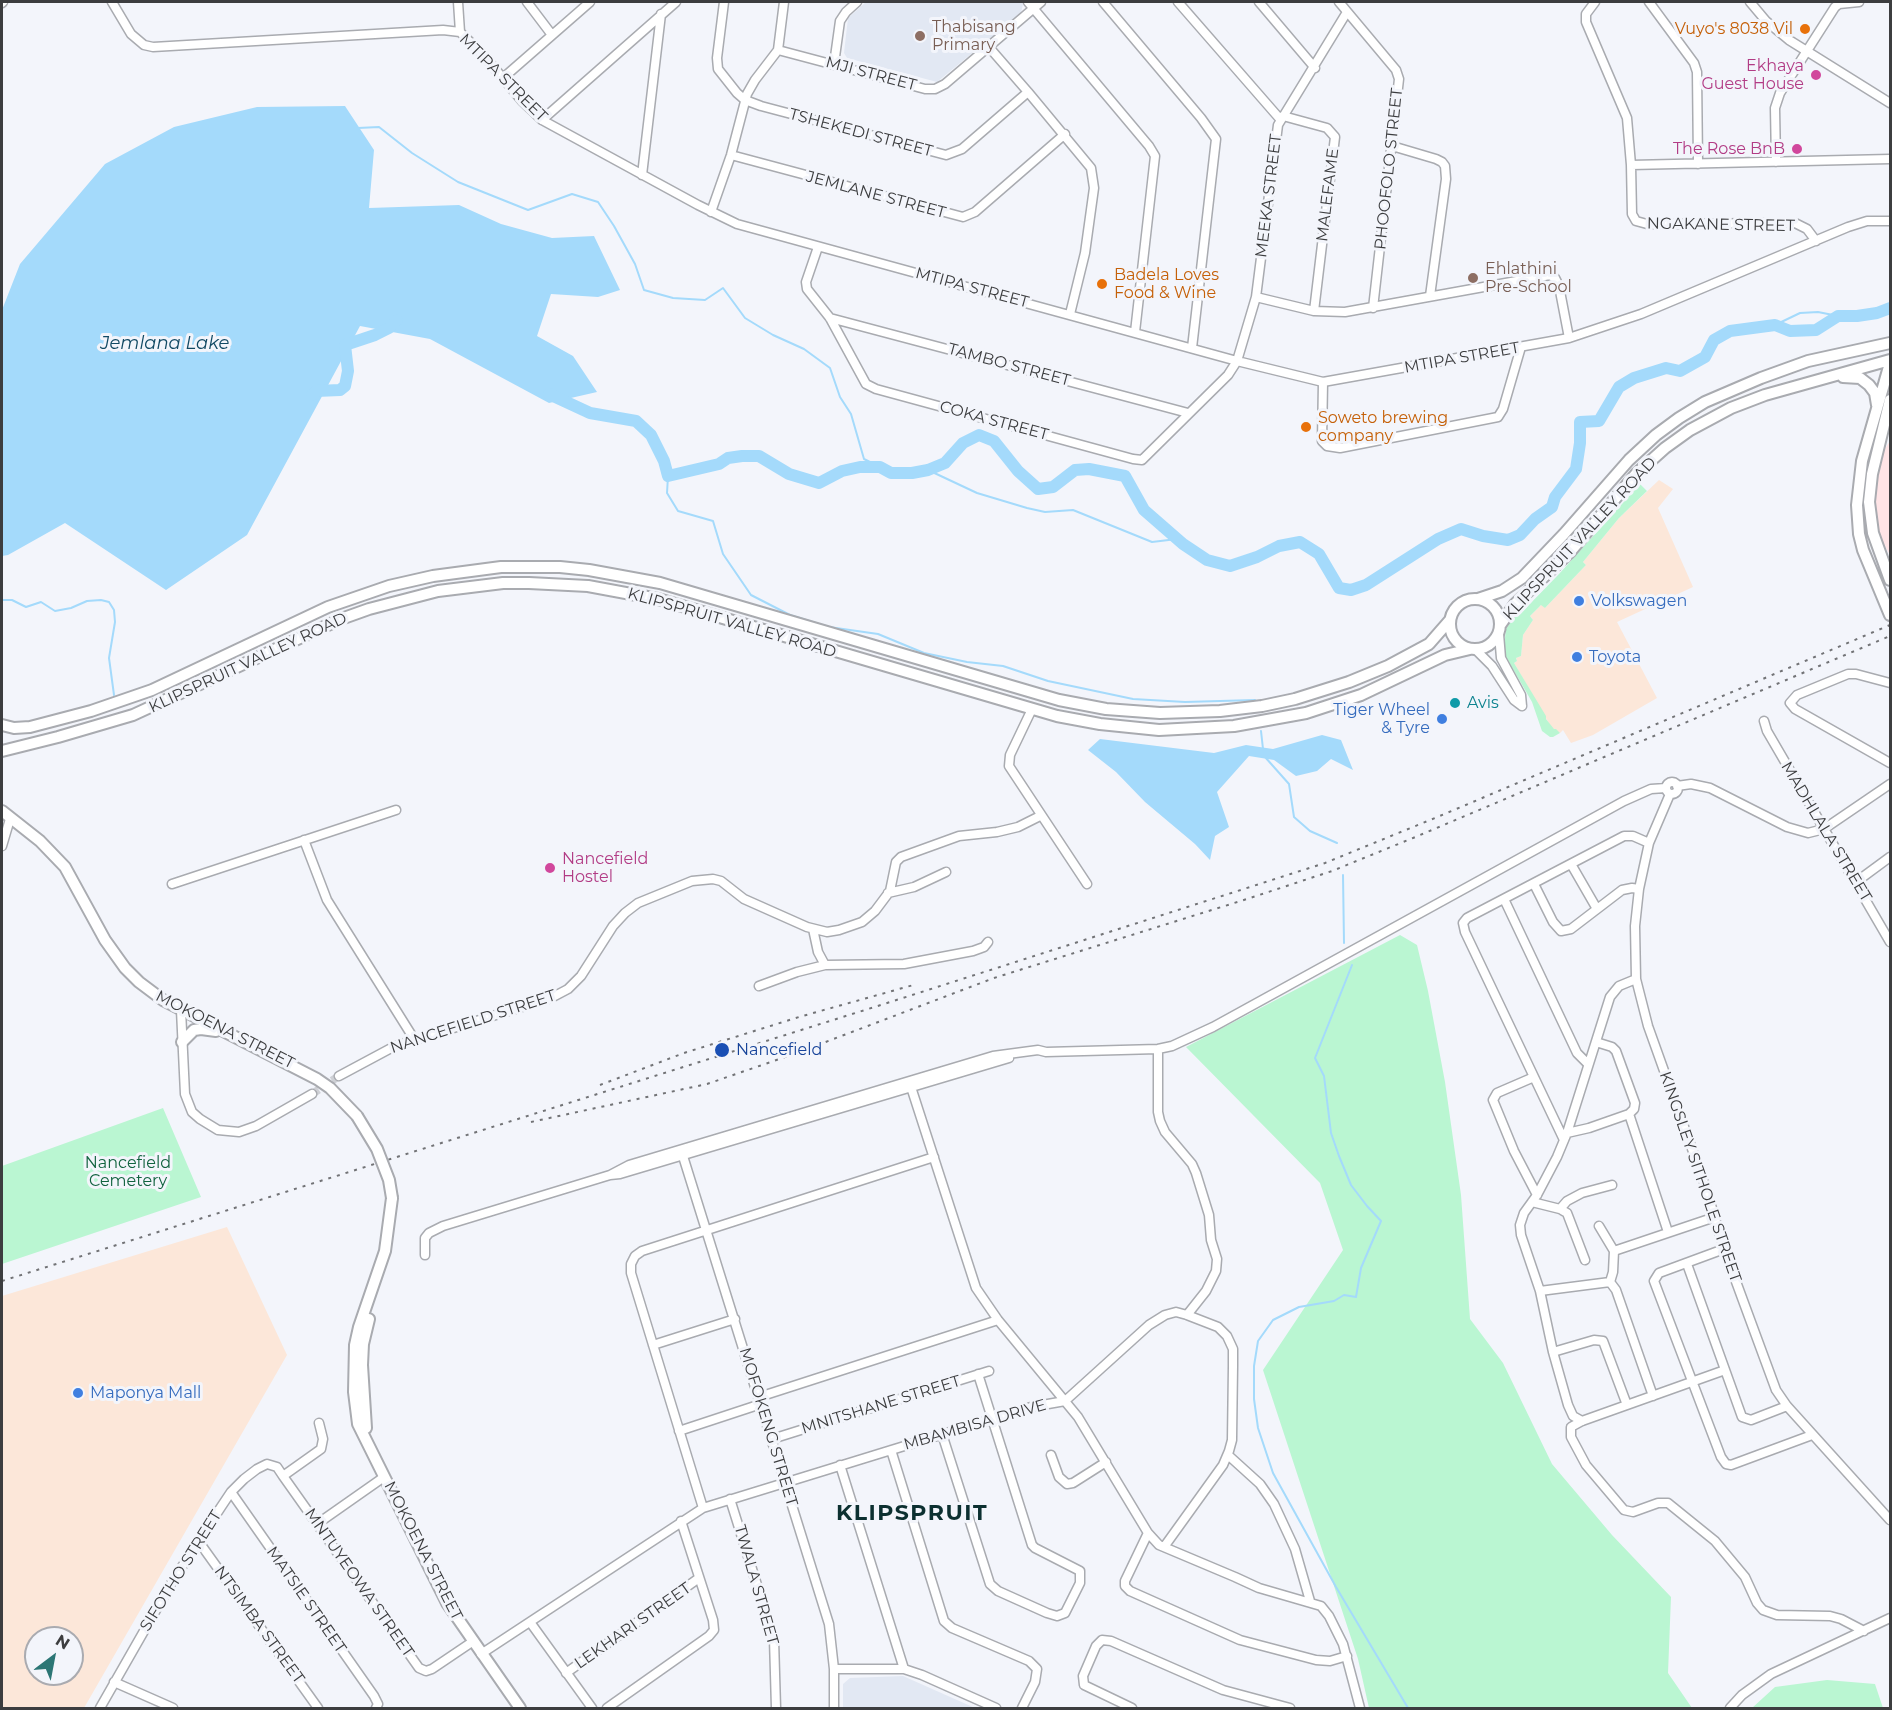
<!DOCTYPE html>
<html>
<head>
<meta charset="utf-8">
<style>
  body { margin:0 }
  #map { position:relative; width:1892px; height:1710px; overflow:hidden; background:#f3f5fb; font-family:Montserrat,sans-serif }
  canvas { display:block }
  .frame { position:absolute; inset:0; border:3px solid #3c3d3f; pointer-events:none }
  .north { position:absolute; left:24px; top:1626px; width:60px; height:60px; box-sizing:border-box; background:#f3f5fb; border:2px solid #aaabb0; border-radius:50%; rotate:32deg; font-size:16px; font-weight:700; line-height:24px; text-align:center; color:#3c3d3f }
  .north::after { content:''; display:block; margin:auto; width:21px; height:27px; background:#2c7675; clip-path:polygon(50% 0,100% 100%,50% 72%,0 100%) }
</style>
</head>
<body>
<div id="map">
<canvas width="1892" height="1710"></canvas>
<div class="frame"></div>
<div class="north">N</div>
</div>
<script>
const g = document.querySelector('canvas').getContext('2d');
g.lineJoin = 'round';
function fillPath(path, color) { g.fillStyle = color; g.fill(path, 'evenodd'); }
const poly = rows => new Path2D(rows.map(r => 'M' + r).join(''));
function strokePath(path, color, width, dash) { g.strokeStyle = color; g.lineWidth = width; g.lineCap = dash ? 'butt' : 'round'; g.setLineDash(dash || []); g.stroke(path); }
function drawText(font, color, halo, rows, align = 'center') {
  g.font = font + ' Montserrat,sans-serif'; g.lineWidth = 6; g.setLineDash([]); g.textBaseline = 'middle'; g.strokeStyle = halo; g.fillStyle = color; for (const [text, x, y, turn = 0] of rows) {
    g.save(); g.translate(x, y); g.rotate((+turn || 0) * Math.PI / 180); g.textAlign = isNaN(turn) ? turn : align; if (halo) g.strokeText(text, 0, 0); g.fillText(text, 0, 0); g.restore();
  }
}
fillPath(poly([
  [1659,480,1673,489,1658,508,1693,587,1617,622,1657,698,1593,735,1571,743,1563,730,1560,733,1551,727,1514,663,1517,661,1516,658,1521,656,1523,635,1533,620,1530,616,1542,604,1545,608,1586,565,1583,562,1619,518],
  [227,1227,287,1355,84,1708,2,1708,2,1296],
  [36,1638,72,1638,72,1674,36,1674]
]), '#fce7d9');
fillPath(poly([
  [1890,441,1890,555,1876,530,1874,484,1883,452]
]), '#ffe4e6');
fillPath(poly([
  [866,2,1021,2,1023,4,1021,13,937,82,847,58,844,53,848,18],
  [903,1676,975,1708,843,1708,843,1684,850,1678]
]), '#e2e8f3');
fillPath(poly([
  [1640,484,1647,491,1619,518,1583,562,1586,565,1545,608,1541,605,1530,616,1533,620,1523,635,1521,656,1516,658,1517,661,1514,663,1546,716,1546,719,1554,729,1556,729,1560,733,1553,737,1550,737,1542,731,1532,702,1506,657,1504,646,1506,629,1514,617,1524,610,1559,574],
  [1400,935,1417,945,1428,991,1445,1082,1461,1195,1470,1319,1503,1363,1552,1464,1612,1535,1671,1597,1668,1673,1692,1708,1369,1708,1358,1659,1263,1370,1343,1250,1320,1183,1186,1047],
  [163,1108,201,1197,2,1264,2,1166],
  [1827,1680,1875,1684,1883,1708,1752,1708,1775,1687]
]), '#baf6d2');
fillPath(poly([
  [345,106,374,150,369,208,459,205,501,224,552,238,594,236,620,290,598,297,551,294,537,336,573,356,597,392,549,403,430,339,360,326,247,535,166,590,65,523,8,555,2,556,2,310,20,264,105,164,174,127,257,107],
  [1322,735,1341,740,1353,770,1331,759,1317,771,1296,776,1274,760,1249,756,1217,792,1229,827,1215,836,1210,860,1195,844,1145,802,1116,772,1088,750,1100,739,1214,753,1246,745,1273,749]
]), '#a4dafb');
strokePath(poly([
  [358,128,379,127,412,153,458,182,528,210,572,194,598,202,614,226,635,264,644,290,673,298,705,300,723,288,745,318,773,335,804,349,830,368,840,397,851,414,864,459,880,467],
  [1775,325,1800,313,1818,312,1838,316],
  [928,470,977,493,1027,508,1045,512,1073,510,1152,542,1177,539],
  [668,476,667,493,678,511,713,521,723,554,751,595,790,615,829,627,878,634,924,653,967,662,1003,666,1048,681,1133,699,1185,702,1255,700],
  [2,600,12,600,26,607,41,602,55,611,71,608,87,601,101,600,109,602,114,610,115,622,109,658,114,695],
  [1261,731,1263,749],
  [1265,757,1289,784,1294,817,1310,831,1337,843],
  [1343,875,1344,943],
  [1352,965,1315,1058,1324,1076,1331,1133,1339,1156,1351,1185,1367,1206,1381,1221,1361,1268,1356,1297,1344,1295,1334,1301,1299,1307,1273,1320,1258,1341,1254,1366,1254,1399,1258,1428,1273,1473,1336,1587,1408,1708]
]), '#a4dafb', 2);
strokePath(poly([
  [549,394,590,413,636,421,651,435,664,461,668,476,719,464,728,458,742,456,759,456,789,474,819,483,842,471,860,467,880,467,891,473,912,473,928,470,945,463,963,443,979,435,994,441,1018,471,1038,489,1053,487,1075,470,1089,469,1125,476,1144,510,1183,544,1207,560,1230,566,1257,557,1279,546,1300,542,1319,554,1339,588,1351,590,1366,585,1438,539,1461,529,1483,536,1508,540,1520,535,1535,519,1552,507,1555,497,1576,469,1580,443,1580,422,1599,421,1619,387,1634,378,1666,368,1680,371,1705,357,1714,340,1730,331,1775,325,1790,331,1816,330,1838,316,1857,316,1877,313,1890,308],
  [312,395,316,391,340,390,345,386,348,371,345,345,375,335,389,328,397,320]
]), '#a4dafb', 12);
strokePath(poly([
  [312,1094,339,1076]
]), '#ced0d5', 8, [8, 4]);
const minor = poly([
  [112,2,131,34,144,45,153,47,443,30,460,32,486,58,522,101,542,120,698,205,737,224,1237,361,1323,382,1569,338,1641,314,1848,227,1867,221,1890,221],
  [458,2,460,32],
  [527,2,552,35],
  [724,2,717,58,718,69,737,93,745,100,761,106,946,155,962,149,1028,92],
  [1028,2,1149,146,1155,156,1135,332],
  [1103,2,1201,118,1216,139,1192,348],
  [1178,2,1280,119],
  [1259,2,1315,68],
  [1339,2,1396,70,1399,79,1373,308],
  [1595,2,1586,14,1586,22,1627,118,1631,165,1632,214,1636,221,1647,224,1795,223,1807,229,1816,241],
  [1649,2,1694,63,1697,72,1698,164],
  [1750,2,1766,21,1789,40,1890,103],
  [2,3,3,2],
  [988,46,1028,92,1091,168,1094,188,1085,253,1070,314],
  [778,50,925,89,935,89,945,84,1041,2],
  [834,64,840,21,846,12,857,2],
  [503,78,590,2],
  [1283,116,1327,128,1335,137,1314,311],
  [542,120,676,2],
  [1392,146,1436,159,1442,162,1445,166,1446,179,1430,296],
  [731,155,963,217,975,212,1065,134],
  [1776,162,1775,108,1780,93,1835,7,1839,4,1859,2],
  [1631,165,1890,159],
  [642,175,661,14],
  [711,212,731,155,747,94,755,80,778,50,784,2],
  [818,247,806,282,807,289,830,318,866,384,876,389,1133,459,1142,460,1228,375,1237,361,1256,297,1278,125,1347,12],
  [1256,297,1314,311,1345,312,1550,275,1555,278,1559,286,1569,338],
  [830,318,1188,413],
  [1323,382,1322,441,1327,446,1340,448,1498,417,1503,409,1521,347],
  [1499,634,1501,658,1521,695,1522,706],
  [1476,650,1492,666,1514,700,1522,706],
  [1890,683,1856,674,1848,674,1797,695,1790,703,1795,709,1890,763],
  [1032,709,1010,755,1009,766,1087,884],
  [1764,721,1767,731,1890,942],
  '1666 788a6 6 0 1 1 12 0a6 6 0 1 1-12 0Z',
  [1677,786,1691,784,1710,788,1787,827,1808,833,1824,829,1890,784],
  [1670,794,1649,843,1639,889,1635,926,1636,979,1648,1026,1706,1188,1724,1249,1776,1390,1787,1406,1890,1520],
  [304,840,327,900,414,1039],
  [2,846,10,819],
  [1571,864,1597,909],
  [1856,882,1890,857],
  [172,884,396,810],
  [1534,884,1553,922,1561,931,1571,929,1622,890,1632,888,1639,889],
  [888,893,914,887,946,872],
  [1504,899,1577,1053,1588,1064],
  [813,929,818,952,825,965,904,964,973,951,984,947,988,942],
  [759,986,797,972,825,965],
  [181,1010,185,1094,192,1112,200,1119,218,1130,239,1132,256,1126,312,1094],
  [1158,1049,1158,1112,1160,1121,1165,1132,1192,1164,1196,1173,1209,1215,1211,1240,1217,1259,1216,1271,1206,1291,1187,1315],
  [339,1076,395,1046,551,998,568,989,581,976,613,926,625,913,638,903,692,881,713,879,721,881,744,899,807,927,827,932,839,930,862,922,875,911,890,891,896,862,901,857,959,836,997,832,1018,827,1040,816],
  [1534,1077,1497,1093,1493,1100,1514,1151,1537,1195],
  [911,1087,976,1288,998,1320,1078,1417,1148,1533,1159,1545,1235,1577,1259,1588,1321,1606,1329,1616,1343,1644,1360,1708],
  [1629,1114,1668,1232],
  [1567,1133,1589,1128,1629,1114,1634,1109,1635,1103,1616,1051,1612,1047,1596,1042],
  [1564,1140,1465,932,1463,923,1467,918,1624,836,1633,836,1649,843],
  [682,1153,829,1624,834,1669,834,1708],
  [610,1175,629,1165,993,1056,1038,1050,1046,1052,1158,1049,1172,1046,1213,1027,1624,801,1651,789,1666,788],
  [1532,1202,1560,1209,1567,1213,1585,1260],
  [1560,1209,1567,1201,1582,1193,1612,1185],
  [1599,1226,1614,1251,1613,1272,1610,1282,1616,1290,1653,1396],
  [1724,1249,1659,1273,1654,1281,1721,1457,1726,1464,1731,1465,1812,1435],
  [1614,1251,1715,1217],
  [425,1255,425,1238,429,1233,443,1226,610,1175,620,1174,1009,1058],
  [1687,1264,1742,1417,1751,1420,1787,1406],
  [1540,1291,1610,1282],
  [653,1345,735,1319],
  [1553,1352,1594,1340,1603,1341,1627,1405],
  [1725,1370,1582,1421,1571,1427,1571,1437,1586,1465,1624,1510,1633,1512,1658,1503,1668,1503,1715,1541,1745,1577,1757,1603,1763,1610,1777,1615,1830,1616,1841,1619,1864,1631],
  [759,1397,998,1320],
  [1065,1401,1149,1325,1165,1315,1176,1312,1187,1315,1218,1327,1227,1336,1233,1349,1233,1366,1232,1440,1229,1451,1223,1465,1164,1547],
  [1582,1421,1573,1416,1568,1405,1553,1352,1540,1291,1521,1235,1520,1225,1524,1213,1537,1195,1557,1157,1567,1133,1610,997,1619,986,1636,979],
  [679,1431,761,1404],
  [942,1434,990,1584,998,1591,1047,1613,1057,1616,1065,1613,1080,1583,1080,1571,1035,1548,1032,1545,978,1374],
  [772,1439,989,1371],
  [891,1450,944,1621,952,1628,1029,1661,1037,1669,1035,1682,1022,1708],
  [1051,1455,1059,1477,1067,1484,1073,1483,1106,1462],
  [1228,1455,1260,1484,1274,1504,1295,1549,1310,1601],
  [840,1465,904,1669],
  [283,1476,321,1449,323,1439,319,1423],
  [231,1492,374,1696,378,1704,376,1708],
  [730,1499,774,1639,776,1708],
  [703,1508,631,1273,631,1264,635,1256,642,1251,934,1157],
  [317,1524,384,1477],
  [1148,1533,1125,1581,1125,1586,1130,1591,1240,1640,1316,1660,1330,1661,1347,1656],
  [199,1542,318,1708],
  [530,1622,592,1708],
  [481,1654,703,1508,1031,1407,1065,1401],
  [834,1669,904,1669,922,1675,996,1708],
  [566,1673,699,1578],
  [114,1682,173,1708],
  [100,1708,172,1582,221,1507,231,1492,244,1479,257,1469,267,1464,277,1467,283,1476,419,1668,426,1671,432,1669,472,1642],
  [607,1708,709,1636,714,1630,713,1620,681,1521],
  [1132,1708,1084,1685,1083,1676,1096,1646,1102,1640,1111,1641,1223,1690,1290,1708],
  [1730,1708,1742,1695,1771,1674,1890,1618]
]);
const major = poly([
  [1890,363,1862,461,1857,505,1859,534,1863,550,1890,615],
  [1843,377,1860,378,1869,385,1875,393,1877,405],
  [1890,400,1872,474,1869,502,1873,533,1890,580],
  '1450 624a25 25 0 1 1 50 0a25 25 0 1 1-50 0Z',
  [1478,599,1502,591,1522,578,1564,534,1629,460,1656,435,1679,418,1705,402,1761,378,1808,361,1890,343],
  [1501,624,1515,604,1570,552,1636,474,1665,448,1690,430,1731,408,1765,395,1890,360],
  [2,725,14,728,30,727,91,711,152,690,328,607,389,586,433,576,501,567,560,567,589,570,660,583,1059,700,1106,709,1160,713,1220,711,1262,706,1295,699,1349,682,1388,666,1429,644,1450,620],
  [2,751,58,737,133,715,341,619,369,609,438,591,503,583,529,583,588,586,658,599,1057,716,1100,724,1159,730,1234,726,1306,713,1361,695,1445,655,1470,649],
  [2,811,40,841,65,867,105,940,125,968,139,982,163,1000,317,1079,330,1088,357,1116],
  [182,1042,194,1030,201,1029,216,1031],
  [392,1198,385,1251,359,1327,355,1345,354,1392,358,1424,447,1603,520,1708],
  [366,1428,362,1365,363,1344,369,1319]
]);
strokePath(minor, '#a9abb0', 11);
strokePath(major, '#a9abb0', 14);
strokePath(minor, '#fff', 8);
strokePath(major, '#fff', 10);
strokePath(poly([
  [600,1085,684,1053,799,1017,917,984],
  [531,1122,707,1084,794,1054,994,978,1247,899,1332,871,1413,838,1890,636],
  [2,1281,884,1004,1325,863,1435,818,1890,625]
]), '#727376', 2, [3, 6]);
const majorBridge = poly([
  [357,1116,377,1149,389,1180,392,1198]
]);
strokePath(majorBridge, '#a9abb0', 14, []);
strokePath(majorBridge, '#fff', 10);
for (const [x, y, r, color] of [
  [1805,29,6,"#e8710a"],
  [920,36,6,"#8d6e63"],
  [1816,75,6,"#d1479c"],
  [1797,149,6,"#d1479c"],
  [1473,278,6,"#8d6e63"],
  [1102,284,6,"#e8710a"],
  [1306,427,6,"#e8710a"],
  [1579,601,6,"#3f7fe0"],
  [1577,657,6,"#3f7fe0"],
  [1455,703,6,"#0f9aa8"],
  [1442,719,6,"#3f7fe0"],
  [550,868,6,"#d1479c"],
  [722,1050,8,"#1a4fb4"],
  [78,1393,6,"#3f7fe0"]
]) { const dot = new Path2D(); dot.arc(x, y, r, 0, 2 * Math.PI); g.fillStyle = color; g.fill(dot); strokePath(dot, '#f3f5fb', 2); }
drawText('16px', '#785e54', '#f3f5fb', [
  ["Thabisang",932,27],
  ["Primary",932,45],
  ["Ehlathini",1485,269],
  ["Pre-School",1485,287]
], 'left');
drawText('16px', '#c56008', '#f3f5fb', [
  ["Vuyo's 8038 Vil",1793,29,"right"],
  ["Badela Loves",1114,275],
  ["Food & Wine",1114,293],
  ["Soweto brewing",1318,418],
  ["company",1318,436]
], 'left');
drawText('16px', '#b23c85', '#f3f5fb', [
  ["Ekhaya",1804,66],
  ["Guest House",1804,84],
  ["The Rose BnB",1785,149],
  ["Nancefield",562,859,"left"],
  ["Hostel",562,877,"left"]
], 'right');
drawText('16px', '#3c3d3f', '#f3f5fb', [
  ["MJI STREET",871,74,15],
  ["MTIPA STREET",503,78,45],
  ["TSHEKEDI STREET",861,133,15],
  ["PHOOFOLO STREET",1389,169,-84],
  ["JEMLANE STREET",876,195,15],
  ["MALEFAME",1328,195,-83],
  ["MEEKA STREET",1269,196,-83],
  ["NGAKANE STREET",1721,225,1],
  ["MTIPA STREET",972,288,15],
  ["MTIPA STREET",1462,358,-10],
  ["TAMBO STREET",1009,365,15],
  ["COKA STREET",994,421,15],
  ["KLIPSPRUIT VALLEY ROAD",1580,539,-47],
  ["KLIPSPRUIT VALLEY ROAD",732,623,16],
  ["KLIPSPRUIT VALLEY ROAD",248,663,-25],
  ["MADHLALA STREET",1826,832,59],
  ["NANCEFIELD STREET",473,1022,-18],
  ["MOKOENA STREET",225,1030,27],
  ["KINGSLEY SITHOLE STREET",1700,1177,71],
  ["MNITSHANE STREET",881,1405,-17],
  ["MBAMBISA DRIVE",975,1425,-16],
  ["MOFOKENG STREET",768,1427,73],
  ["MOKOENA STREET",423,1551,63],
  ["SIFOTHO STREET",181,1571,-58],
  ["MNTUYEOWA STREET",359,1583,55],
  ["TWALA STREET",756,1585,74],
  ["MATSIE STREET",306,1600,55],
  ["NTSIMBA STREET",259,1625,54],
  ["LEKHARI STREET",633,1626,-35]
]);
drawText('16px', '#366cbe', '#f3f5fb', [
  ["Volkswagen",1591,601],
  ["Toyota",1589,657],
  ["Tiger Wheel",1430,710,"right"],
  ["& Tyre",1430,728,"right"],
  ["Maponya Mall",90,1393]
], 'left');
drawText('16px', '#0d838f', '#f3f5fb', [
  ["Avis",1467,703]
], 'left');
drawText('16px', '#164399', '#f3f5fb', [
  ["Nancefield",736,1050]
], 'left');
drawText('16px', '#11633f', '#f3f5fb', [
  ["Nancefield",128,1163],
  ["Cemetery",128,1181]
]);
drawText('italic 18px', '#114964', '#f3f5fb', [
  ["Jemlana Lake",165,344]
]);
g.letterSpacing = '1.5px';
drawText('bold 22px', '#0c3030', '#f3f5fb', [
  ["KLIPSPRUIT",912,1514]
]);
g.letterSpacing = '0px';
</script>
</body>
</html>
